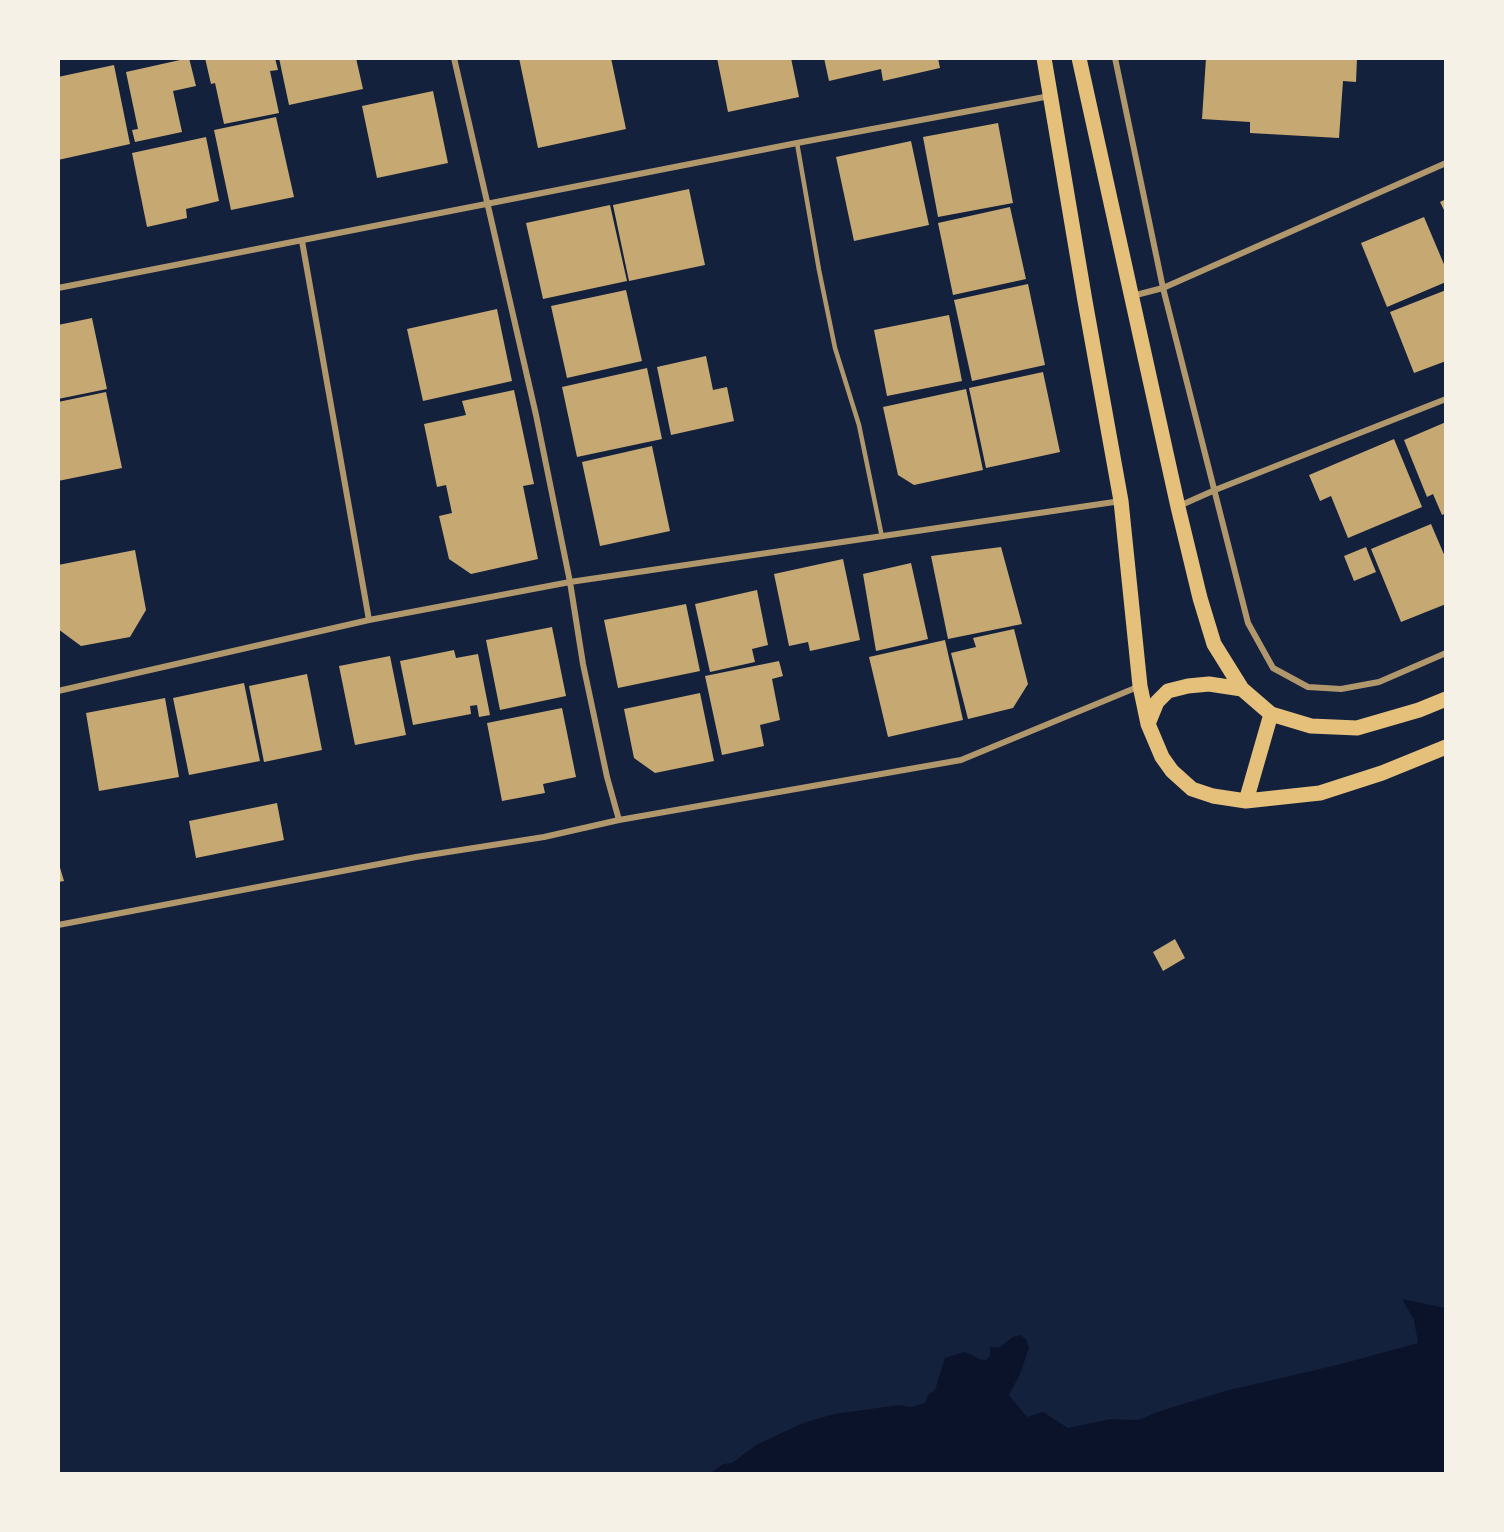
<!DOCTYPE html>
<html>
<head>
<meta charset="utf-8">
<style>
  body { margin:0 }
  #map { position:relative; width:1504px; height:1532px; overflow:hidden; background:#14213d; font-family:"Space Grotesk",sans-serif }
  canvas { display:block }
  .frame { position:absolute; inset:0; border:60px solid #f6f1e7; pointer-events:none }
</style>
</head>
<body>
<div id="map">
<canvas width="1504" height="1532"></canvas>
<div class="frame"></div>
</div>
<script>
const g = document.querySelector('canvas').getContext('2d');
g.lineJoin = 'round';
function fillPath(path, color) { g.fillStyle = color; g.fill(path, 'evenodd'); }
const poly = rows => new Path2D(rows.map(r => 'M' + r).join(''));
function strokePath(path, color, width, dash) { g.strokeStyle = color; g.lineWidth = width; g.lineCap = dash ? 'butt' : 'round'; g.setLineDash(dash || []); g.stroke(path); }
fillPath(poly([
  [1402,1299,1445,1308,1445,1473,711,1473,723,1464,732,1463,756,1445,803,1423,834,1414,899,1405,911,1407,925,1403,928,1395,935,1390,945,1358,964,1352,972,1355,979,1359,986,1360,990,1356,990,1347,1000,1347,1013,1337,1020,1335,1026,1339,1029,1348,1020,1374,1009,1395,1027,1417,1043,1412,1068,1428,1111,1419,1138,1420,1160,1411,1225,1391,1337,1365,1418,1343,1414,1320]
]), '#0b132b');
fillPath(poly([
  [189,58,196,86,173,91,182,132,135,142,132,130,138,129,126,72],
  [205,58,275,58,278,70,270,71,279,113,224,124,215,83,211,84],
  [279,58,356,58,363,89,289,105],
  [519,58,611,58,626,129,538,148],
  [717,58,791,58,799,97,728,112],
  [824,58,938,58,940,68,883,81,881,69,829,81],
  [1206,58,1357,58,1356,82,1343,81,1339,138,1250,133,1250,122,1202,119],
  [114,65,130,144,58,160,58,77],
  [433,91,448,163,377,178,362,106],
  [276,117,294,197,231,210,214,130],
  [998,123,1013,203,938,217,923,137],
  [206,137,219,201,186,209,187,218,147,227,132,153],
  [911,141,929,225,854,241,836,157],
  [689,189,705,265,629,281,613,205],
  [1446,199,1446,214,1440,202],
  [610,205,627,281,543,299,526,223],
  [1010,207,1026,279,953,295,938,223],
  [1424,217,1446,269,1446,282,1387,307,1361,243],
  [1028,284,1045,365,972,381,954,300],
  [626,290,642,361,567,378,551,306],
  [1446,290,1446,361,1414,373,1390,312],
  [497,309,512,381,423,401,407,329],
  [949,315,962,381,887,396,874,330],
  [92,318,107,389,58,399,58,325],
  [706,356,713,390,727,387,734,421,671,435,657,367],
  [647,368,662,439,577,457,562,387],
  [1043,372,1060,452,986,468,969,388],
  [966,389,983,470,914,485,898,475,883,407],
  [514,390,534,484,523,486,538,559,471,574,449,559,439,516,452,513,446,485,437,487,424,424,466,415,462,401],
  [106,392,122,468,58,481,58,402],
  [1446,422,1446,513,1442,515,1433,494,1427,497,1404,440],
  [1394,439,1422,507,1348,538,1331,496,1320,501,1309,475],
  [652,446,670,531,600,546,582,462],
  [1431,524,1446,559,1446,604,1401,622,1371,549],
  [1001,547,1022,624,948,639,931,556],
  [1366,547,1376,572,1354,581,1344,556],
  [135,550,146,610,130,637,81,646,58,629,58,565],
  [843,559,860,640,810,651,808,642,789,646,774,574],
  [911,563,928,639,876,651,863,574],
  [757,590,768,645,752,649,755,662,710,672,695,604],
  [686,604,700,671,618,688,604,620],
  [552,627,566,696,500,710,486,640],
  [1014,629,1028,684,1013,708,968,719,951,653,976,647,973,638],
  [945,640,963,720,888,737,869,657],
  [454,650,456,658,478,654,490,715,479,717,477,705,470,706,471,714,413,725,400,661],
  [390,656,406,735,355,745,339,666],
  [779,661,783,676,772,679,780,720,760,725,764,746,722,755,705,676],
  [307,674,322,750,264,762,249,686],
  [244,683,260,761,189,775,173,698],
  [700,693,714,761,655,773,634,758,624,709],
  [165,698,179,777,99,791,86,713],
  [562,708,576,777,543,784,545,793,502,801,487,723],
  [277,803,284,840,196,858,189,821],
  [58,861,64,881,58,882],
  [1175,939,1185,958,1163,971,1153,952]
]), '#c6a872');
strokePath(poly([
  [797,143,819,270,835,348,859,425,882,537]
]), '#b1986c', 4.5);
strokePath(poly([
  [454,58,536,415,570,582,583,664,607,777,619,820],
  [1115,58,1163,288,1248,623,1273,668,1308,687,1341,689,1379,682,1446,653],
  [302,241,369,620],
  [58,288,797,143,1050,96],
  [1132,296,1163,288,1446,163],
  [1179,506,1215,490,1446,399],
  [58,691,369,620,570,582,1121,501],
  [58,925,416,857,544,837,619,820,961,760,1140,686]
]), '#b1986c', 6);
strokePath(poly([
  [1044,58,1085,301,1121,501,1140,686,1148,724,1162,757,1172,771,1192,789,1213,796,1246,801,1320,793,1382,773,1446,747],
  [1079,58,1178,507,1200,598,1214,644,1242,689,1271,714,1311,726,1357,728,1419,710,1446,699],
  [1148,724,1157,702,1168,691,1188,686,1209,684,1242,689],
  [1246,801,1271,714]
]), '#e5c07b', 15);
</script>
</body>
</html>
